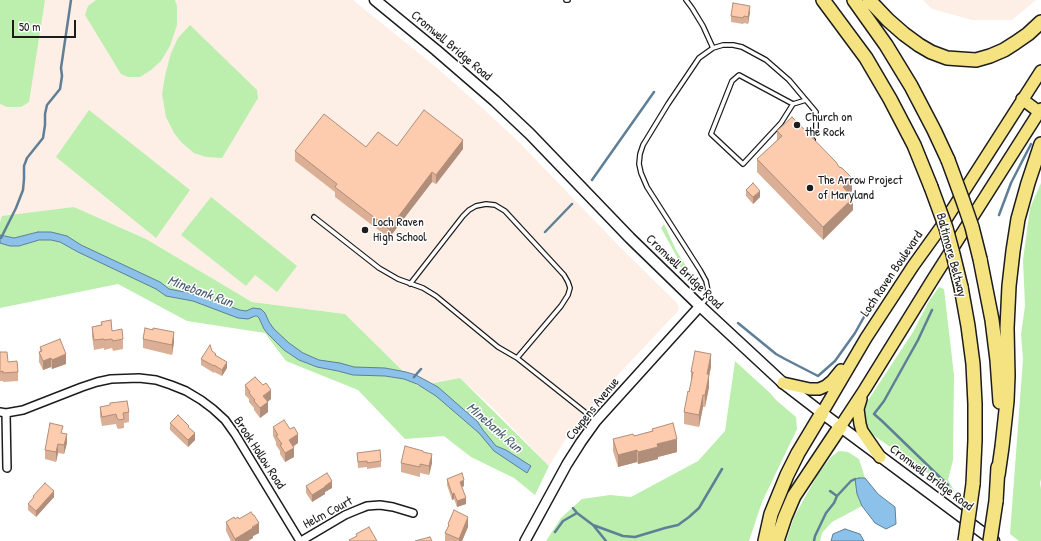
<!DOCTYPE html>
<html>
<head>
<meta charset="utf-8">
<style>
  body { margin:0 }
  #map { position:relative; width:1041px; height:541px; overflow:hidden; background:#fff; font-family:"Patrick Hand",sans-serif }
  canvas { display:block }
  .scale { position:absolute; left:12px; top:20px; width:64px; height:18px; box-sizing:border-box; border:2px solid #1c1c1c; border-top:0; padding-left:5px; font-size:12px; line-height:14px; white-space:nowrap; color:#1c1c1c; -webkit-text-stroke:3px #fff; paint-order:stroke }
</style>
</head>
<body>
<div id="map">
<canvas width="1041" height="541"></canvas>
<div class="scale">50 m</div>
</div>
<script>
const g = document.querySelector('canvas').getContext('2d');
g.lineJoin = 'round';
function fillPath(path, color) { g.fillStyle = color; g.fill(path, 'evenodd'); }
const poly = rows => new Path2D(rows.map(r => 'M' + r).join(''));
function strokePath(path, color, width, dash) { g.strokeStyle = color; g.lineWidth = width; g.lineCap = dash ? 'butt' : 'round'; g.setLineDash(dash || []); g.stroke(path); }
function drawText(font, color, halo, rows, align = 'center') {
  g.font = font + ' "Patrick Hand",sans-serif'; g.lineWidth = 3; g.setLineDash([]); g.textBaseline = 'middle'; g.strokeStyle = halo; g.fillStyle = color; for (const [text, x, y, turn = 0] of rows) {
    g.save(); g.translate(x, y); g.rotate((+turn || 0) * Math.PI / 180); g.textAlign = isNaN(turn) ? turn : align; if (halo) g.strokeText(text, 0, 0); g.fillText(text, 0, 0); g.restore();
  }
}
fillPath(poly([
  [0,0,353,0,436,67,478,104,517,140,620,247,677,303,679,308,678,311,616,377,569,434,549,466,496,411,460,378,418,386,345,314,252,302,146,239,74,207,0,221],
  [923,0,1036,0,1012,20,972,20,932,9]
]), '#feefe6');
fillPath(poly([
  [0,0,45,0,29,102,21,107,7,107,0,104],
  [96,0,175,0,177,6,177,25,170,46,161,61,151,70,140,77,128,77,121,74,85,15,88,6],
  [190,25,257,90,258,98,222,158,206,157,194,153,181,142,174,133,166,117,162,94,165,76,171,53,178,38],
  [89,110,190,190,156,238,56,157],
  [1041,183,1041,479,1040,483,1041,489,1041,541,1019,541,1010,534,1023,359,1021,334,1025,306,1023,260,1030,208],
  [211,197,297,266,277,292,255,275,246,286,181,235],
  [74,207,146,239,252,302,345,314,418,386,460,378,549,466,535,495,514,478,471,457,444,436,405,439,358,390,286,361,265,333,187,321,118,284,0,308,0,222,2,216],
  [664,224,676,250,694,279,690,281,683,269,678,265,677,257,661,228],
  [939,287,944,289,954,375,953,460,948,480,955,492,873,435,867,427,863,420,863,414,865,405,913,332,929,301],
  [735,361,770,393,776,400,796,417,797,429,762,502,749,541,546,541,561,518,582,499,610,495,631,497,698,461,725,431],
  [839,451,848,452,859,459,865,478,859,478,857,493,862,506,832,522,822,533,820,541,786,541,794,517,818,474,831,457]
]), '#bceeae');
const water = poly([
  [38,232,51,232,67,236,81,245,160,282,169,289,195,294,240,310,246,311,253,308,261,309,265,313,269,322,274,329,289,343,303,353,319,360,340,363,354,367,385,368,406,372,416,375,438,387,471,416,477,421,483,430,496,446,506,450,531,466,527,473,494,451,479,433,436,396,417,384,404,379,385,376,353,375,338,371,317,367,299,360,284,350,268,334,264,329,259,318,257,316,255,316,248,319,238,318,193,301,166,296,156,289,78,252,60,242,51,240,39,240,19,246,10,246,0,243,0,235,14,238,38,232],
  [859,478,865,478,878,494,895,507,896,524,886,529,875,523,862,506,857,494,855,479,859,478],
  [845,529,860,534,864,541,831,541,833,534,845,529]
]);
fillPath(water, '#8cc1e9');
strokePath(water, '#5f7f97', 1);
strokePath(poly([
  [592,180,654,92],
  [999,215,1011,183,1031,144],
  [545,232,572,204],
  [1,238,16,208,23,190,24,179,24,166,27,158,43,138,45,125,45,114,47,105,60,89,62,76,61,68,71,0],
  [932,310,918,340,884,401,874,414,882,421,948,485],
  [738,323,776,354,785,359,818,376,835,361,855,333,869,308],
  [414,377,421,369],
  [830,491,837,496],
  [573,508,577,513,593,525,606,541],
  [593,525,623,536,635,537,665,528,678,525,689,517,699,508,722,469],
  [555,532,563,521,577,513],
  [814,541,815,536,826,513,834,503,837,496,851,481,855,479]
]), '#5f7f97', 2.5);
const service = poly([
  [566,0,568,0],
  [686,0,692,8,703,26,713,48,699,58,668,104,643,145,640,154,639,164,641,173,647,187,700,270,706,281,708,291,707,298,701,305],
  [713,48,723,45,733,45,742,47,766,60,789,80,816,112,816,129,811,138,813,140],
  [793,104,739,75,732,81,711,134,743,164,781,123,793,104,806,100],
  [314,217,379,268,398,279,423,288,436,296,498,347,517,358,595,420],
  [410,284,463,216,469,210,476,206,486,204,495,205,505,211,564,275,568,282,570,288,568,295,561,306,517,358]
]);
const minor = poly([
  [0,412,6,413,23,410,82,387,97,382,111,379,139,378,156,380,171,385,186,391,201,400,213,409,225,420,235,434,300,541],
  [6,413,7,468],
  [301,541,345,515,357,510,367,506,380,505,393,507,413,513]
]);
const tertiary = poly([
  [525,541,567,464,581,442,596,421,700,306]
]);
const secondary = poly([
  [375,0,436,50,495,101,530,134,630,238,700,306,783,383,822,413,994,541]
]);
const primary = poly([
  [1022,99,1039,112],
  [783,383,810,389,819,389,826,386,832,381,841,370],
  [861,399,858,409,860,424,862,431,880,457],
  [822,413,866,338,913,266,941,227,1041,71],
  [840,427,865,389,933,279,1041,109]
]);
const motorway = poly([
  [823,0,866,58,890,99,914,145,931,187],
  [854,0,886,45,911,86,934,130,948,160],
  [869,0,888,20,904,34,919,45,931,52,947,58,961,59,976,60,990,56,1004,50,1015,43,1028,34,1041,22],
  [980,259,992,320,997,360,1000,402],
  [961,287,968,326,973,364,975,404,975,440,973,484],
  [998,475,1002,447,1007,401,1008,376,1007,328,1009,286,1013,251,1018,219,1028,183,1041,144],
  [996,501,998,467],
  [765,541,771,514,787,475,798,453,822,413],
  [777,541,785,517,794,496,840,427]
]);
strokePath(service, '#1c1c1c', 6);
strokePath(minor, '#1c1c1c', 10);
strokePath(tertiary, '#1c1c1c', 12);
strokePath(secondary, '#1c1c1c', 13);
strokePath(primary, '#1c1c1c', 14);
strokePath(motorway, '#1c1c1c', 16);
strokePath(service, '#fff', 3.5);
strokePath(minor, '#fff', 7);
strokePath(tertiary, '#fff', 9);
strokePath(secondary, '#fff', 10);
strokePath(primary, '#f5e382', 11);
strokePath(motorway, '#f5e382', 13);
const motorwayBridge = poly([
  [948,160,963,201,972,227,980,259],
  [931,187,946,228,953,254,961,287],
  [965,541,973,484],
  [990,541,996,501]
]);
strokePath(motorwayBridge, '#1c1c1c', 16, []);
strokePath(motorwayBridge, '#f5e382', 13);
fillPath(poly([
  [750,12,748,24,744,23,743,24,731,22,731,16],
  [777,131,852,191,849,193,853,210,823,240,757,172,757,159,777,140],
  [397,146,463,149,436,184,432,182,389,238,335,197,335,192,295,161,295,151],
  [746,190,760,197,753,204,746,196],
  [101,322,123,339,123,349,113,351,112,348,104,350,104,348,94,350,92,336,92,327,101,325],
  [143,339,174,342,172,355,143,348],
  [40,347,66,364,52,369,51,367,43,370,39,362,39,352,40,352],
  [212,351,227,368,222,376,214,372,214,373,201,365,201,359],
  [0,352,8,362,18,372,18,381,3,382,3,381,0,381],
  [711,367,709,376,709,387,705,407,703,407,699,427,684,424,684,412,691,383,691,372],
  [245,385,271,399,267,402,268,412,260,418,254,410,254,408,249,402,249,399,245,395],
  [100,407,129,412,129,422,124,423,124,428,119,429,117,428,116,424,102,426,100,416],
  [170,423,195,440,188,447,170,430],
  [273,427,298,443,293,447,294,457,285,462,280,454,280,451,276,445,276,442,273,436],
  [652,429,677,452,658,457,658,459,638,464,637,462,618,467,613,451,613,439,634,436,652,431],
  [63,433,67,443,64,454,58,453,56,462,45,459,45,450],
  [423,452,432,463,429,475,420,473,420,477,401,472,401,463],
  [357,453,381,461,381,467,367,469,367,467,358,468],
  [447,479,464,486,462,487,466,504,457,507,454,499,452,500,447,485],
  [306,486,332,488,325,492,325,494,312,502,306,493],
  [33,496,54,497,36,517,28,510,28,504,33,498],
  [235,519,239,519,259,533,253,536,253,538,248,541,231,541,226,531,226,522],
  [448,524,468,527,462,541,445,541,445,533,448,527]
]), '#daaf95');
fillPath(poly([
  [750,6,750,12,748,24,748,17],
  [463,140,463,149,436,184,436,175],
  [432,172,432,182,389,238,389,229],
  [852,178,852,191,843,199,843,187],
  [760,191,760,197,753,204,753,197],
  [853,198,853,210,823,240,823,227],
  [174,332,174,342,172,355,172,345],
  [66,354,66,364,52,369,52,360],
  [711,354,711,367,709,376,709,387,705,407,705,395,707,374],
  [51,358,51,367,43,370,43,361],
  [227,362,227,368,222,376,222,370],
  [271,390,271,399,263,406,263,396],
  [703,395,703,407,699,427,699,415],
  [268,402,268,412,260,418,260,408],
  [195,433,195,440,188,447,188,440],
  [67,434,67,443,64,454,64,445],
  [298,434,298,443,289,449,289,440],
  [677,439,677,452,658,457,658,459,638,464,638,452,657,444],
  [58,444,58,453,56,462,56,452],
  [294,448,294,457,285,462,285,453],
  [637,450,637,462,618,467,618,455],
  [432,454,432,463,429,475,429,466],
  [464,480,464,486,460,488,460,482],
  [332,481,332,488,325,492,325,494,312,502,312,495],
  [54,491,54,497,36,517,36,511],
  [454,493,454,499,452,500,452,494],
  [466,498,466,504,457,507,457,501],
  [468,517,468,527,462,541,459,541,459,539],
  [259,523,259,533,253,536,253,538,248,541,235,541,235,539]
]), '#b18e79');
const building = poly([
  [733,3,750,6,748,17,744,16,743,18,731,16,733,3],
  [424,110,463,140,436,175,432,172,389,229,335,187,337,184,295,151,324,114,366,147,378,132,397,146,424,110],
  [792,117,836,162,839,167,842,168,852,178,843,187,853,198,823,227,757,159,782,136,777,131,792,117],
  [753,183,760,191,753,197,746,190,753,183],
  [111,320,112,331,122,329,123,339,113,341,112,339,104,340,104,339,94,340,92,327,102,325,101,322,111,320],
  [145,328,153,330,153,328,174,332,172,345,143,339,145,328],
  [60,339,66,354,52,360,51,358,43,361,39,352,42,351,40,347,60,339],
  [210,345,212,351,216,354,215,355,227,362,222,370,214,365,214,366,201,359,210,345],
  [695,351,711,354,707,374,709,375,705,395,703,395,699,415,684,412,688,391,689,392,693,372,691,372,695,351],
  [0,352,7,352,8,362,17,361,18,372,3,373,3,371,0,372,0,352],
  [255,377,263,385,266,383,271,390,263,396,268,402,260,408,254,401,255,400,249,393,250,392,245,385,255,377],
  [127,401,129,412,123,413,124,419,119,420,117,418,116,414,102,417,100,407,110,405,110,403,127,401],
  [178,415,189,426,188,427,195,433,188,440,170,423,178,415],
  [284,420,290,429,294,427,298,434,289,440,294,448,285,453,280,445,282,444,276,436,278,435,273,427,284,420],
  [50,423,63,426,61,433,67,434,64,445,58,444,56,452,45,450,50,423],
  [673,423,677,439,657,444,658,447,638,452,637,450,618,455,613,439,633,434,634,436,653,431,652,429,673,423],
  [405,446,423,451,423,452,432,454,429,466,420,464,420,467,401,463,405,446],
  [380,450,381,461,367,463,367,461,358,462,357,453,380,450],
  [327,473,332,481,325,486,325,487,312,495,306,486,327,473],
  [462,473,464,480,460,482,466,498,457,501,454,493,452,494,447,479,462,473],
  [45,483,54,491,36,511,28,504,34,497,33,496,45,483],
  [454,510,468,517,459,539,445,533,449,525,448,524,454,510],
  [251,512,253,515,254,515,259,523,252,527,253,528,235,539,226,522,234,517,235,519,238,517,239,519,251,512],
  [369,527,377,541,350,541,349,540,357,536,356,534,369,527],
  [430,537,432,541,415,541,430,537]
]);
fillPath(building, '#fdcbad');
strokePath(building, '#b18e79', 1);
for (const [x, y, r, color] of [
  [797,125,4,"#1c1c1c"],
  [810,188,4,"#1c1c1c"],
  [365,230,4,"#1c1c1c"]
]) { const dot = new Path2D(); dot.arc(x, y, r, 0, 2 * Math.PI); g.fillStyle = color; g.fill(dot); strokePath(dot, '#fff', 1.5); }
drawText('13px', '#1c1c1c', '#fff', [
  ["Cromwell Bridge Road",451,46,40],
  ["Baltimore Beltway",951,255,75],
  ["Cromwell Bridge Road",684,272,44],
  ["Loch Raven Boulevard",892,274,-56],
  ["Cowpens Avenue",593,409,-51],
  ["Brook Hollow Road",259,453,57],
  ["Cromwell Bridge Road",931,478,37],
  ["Helm Court",328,513,-28]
]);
drawText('13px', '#1c1c1c', '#fff', [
  ["Church on",805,118],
  ["the Rock",805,133],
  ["The Arrow Project",818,181],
  ["of Maryland",818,196],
  ["Loch Raven",373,223],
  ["High School",373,238]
], 'left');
drawText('italic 14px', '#495e6e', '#fff', [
  ["Minebank Run",200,292,20],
  ["Minebank Run",494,428,41]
]);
</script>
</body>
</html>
